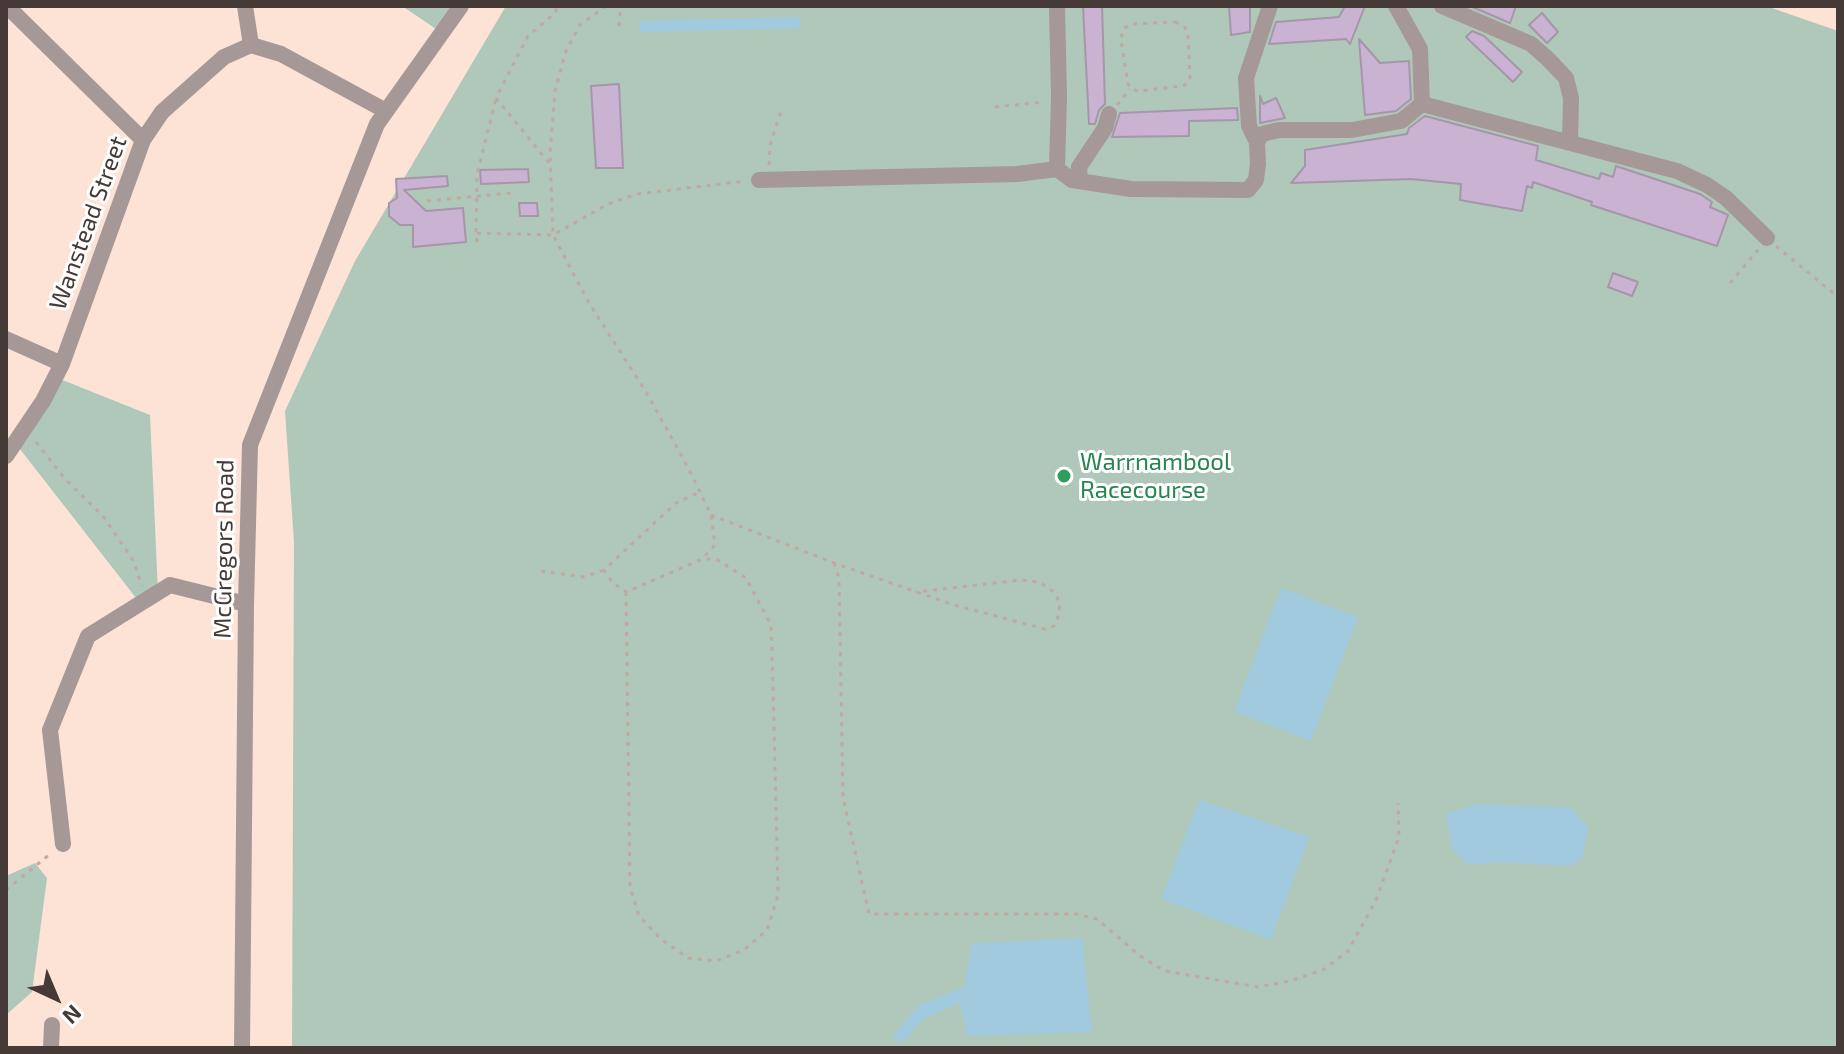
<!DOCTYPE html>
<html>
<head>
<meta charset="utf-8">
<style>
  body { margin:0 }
  #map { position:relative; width:1844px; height:1054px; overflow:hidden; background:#fde2d6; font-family:"Exo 2",sans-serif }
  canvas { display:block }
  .frame { position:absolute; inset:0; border:8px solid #453a35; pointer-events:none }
  .north { position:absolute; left:16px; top:958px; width:80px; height:80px; -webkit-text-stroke:6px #fff; paint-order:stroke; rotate:136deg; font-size:22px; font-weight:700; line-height:32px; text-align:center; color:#453a35 }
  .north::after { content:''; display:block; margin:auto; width:28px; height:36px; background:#453a35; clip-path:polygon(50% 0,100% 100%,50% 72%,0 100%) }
</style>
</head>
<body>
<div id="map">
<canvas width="1844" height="1054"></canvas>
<div class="frame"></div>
<div class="north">N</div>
</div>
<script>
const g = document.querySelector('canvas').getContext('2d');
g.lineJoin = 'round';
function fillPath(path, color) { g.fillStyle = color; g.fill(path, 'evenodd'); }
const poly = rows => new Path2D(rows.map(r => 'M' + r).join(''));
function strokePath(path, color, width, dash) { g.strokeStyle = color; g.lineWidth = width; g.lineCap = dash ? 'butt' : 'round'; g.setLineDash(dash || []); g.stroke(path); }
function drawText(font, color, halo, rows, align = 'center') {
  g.font = font + ' "Exo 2",sans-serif'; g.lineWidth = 6; g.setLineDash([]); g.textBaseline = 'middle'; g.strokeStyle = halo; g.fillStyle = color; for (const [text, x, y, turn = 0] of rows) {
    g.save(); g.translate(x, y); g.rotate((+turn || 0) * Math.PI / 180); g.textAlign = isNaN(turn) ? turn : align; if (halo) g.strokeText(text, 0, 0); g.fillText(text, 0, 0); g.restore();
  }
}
fillPath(poly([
  [402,6,461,6,442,33],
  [506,6,1766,6,1838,31,1838,1048,292,1048,294,542,285,411,355,261],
  [55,377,150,415,158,593,140,603,16,444],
  [35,863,47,878,32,992,6,1015,6,876]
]), '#afc8b9');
fillPath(poly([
  [800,17,800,28,639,32,640,21],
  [1281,588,1358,617,1311,741,1234,712],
  [1199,800,1309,837,1271,940,1161,899],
  [1477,804,1569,807,1588,826,1583,856,1571,866,1499,862,1468,865,1452,850,1446,814],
  [1082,938,1092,1032,967,1036,960,1003,925,1018,902,1043,892,1037,919,1005,964,987,972,943]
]), '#a1cadf');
const building = poly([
  [1083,6,1102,6,1105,104,1099,110,1095,124,1089,124,1083,6],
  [1229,6,1250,6,1250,32,1231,35,1229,6],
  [1345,6,1365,6,1350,44,1346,39,1269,44,1276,22,1339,17,1345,6],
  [1470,6,1516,6,1510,23,1470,6],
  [1542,13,1558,32,1547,43,1529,25,1542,13],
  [1472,31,1484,36,1522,72,1513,82,1466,37,1472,31],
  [1359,39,1380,63,1409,61,1411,99,1396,111,1365,115,1359,39],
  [619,84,623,168,596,168,591,86,619,84],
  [1260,96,1263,104,1276,98,1285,118,1260,123,1260,96],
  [1237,108,1238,120,1189,121,1189,136,1112,137,1120,113,1237,108],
  [1425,116,1538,146,1536,160,1599,179,1601,173,1613,177,1616,166,1700,194,1712,202,1710,207,1728,215,1717,246,1591,205,1592,202,1533,182,1532,188,1527,186,1522,211,1460,200,1461,184,1411,179,1291,183,1305,166,1305,150,1407,134,1409,128,1425,116],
  [528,169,529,182,481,184,480,170,528,169],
  [447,176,448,186,404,190,426,211,463,208,466,242,413,247,413,225,400,225,389,216,389,203,397,198,396,179,447,176],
  [519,203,537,203,538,216,520,216,519,203],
  [1613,273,1638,282,1632,296,1608,287,1613,273]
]);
fillPath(building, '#cab2d2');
strokePath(building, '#a596aa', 2);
strokePath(poly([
  [606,6,580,25,566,51,555,91,550,154,553,235,589,303,646,392,684,460,700,492,711,515,715,545,702,559,626,592,612,582,604,570,676,503,700,492],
  [1175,22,1184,26,1188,33,1190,79,1188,83,1183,86,1138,91,1131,89,1128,84,1121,40,1123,29,1131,24,1175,22],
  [619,26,621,6],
  [1117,105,1130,89],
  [995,107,1045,102],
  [549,163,496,98,528,36,555,13,558,6],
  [769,165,770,145,781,111],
  [427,201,511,193],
  [476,232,477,175,496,98],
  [477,242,476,233,553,235,608,204,637,194,746,181],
  [1776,246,1838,297],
  [1730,283,1758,250],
  [36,442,65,479,103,516,133,560,142,586],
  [711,515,834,563,954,605,1045,629,1054,626,1058,617,1060,603,1054,592,1039,582,1021,580,916,592],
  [834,563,839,578,843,798,869,914,1076,914,1097,919,1140,956,1165,971,1258,987,1290,981,1323,970,1348,951,1376,900,1399,837,1398,803],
  [541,571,583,577,604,570],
  [626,592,630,887,639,916,661,939,688,958,716,961,744,950,767,930,778,895,773,683,771,625,746,578,716,559,702,559],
  [6,890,50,854]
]), '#c0aaa0', 3, [4, 6]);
strokePath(poly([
  [245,6,251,45],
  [1057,6,1059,96,1057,169],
  [1396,6,1420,49,1422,104,1677,171,1707,185,1726,198,1767,238],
  [1442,6,1531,44,1548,59,1566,78,1571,98,1570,142],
  [14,13,143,140],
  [1257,142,1262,134,1279,130,1352,130,1401,121,1422,104],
  [759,180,1017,174,1057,169,1072,180,1131,189,1248,190,1256,180,1258,164,1257,142,1249,126,1246,78,1270,6],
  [1080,181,1079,167,1105,128,1109,114],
  [6,339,62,364],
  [6,456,43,401,62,364,143,140,162,112,224,57,251,45,281,54,386,111],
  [63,844,50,730,88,636,170,585,246,604],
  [51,1048,52,1025],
  [242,1048,246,604,250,445,377,124,461,6]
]), '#a59897', 16);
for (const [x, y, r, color] of [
  [1064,476,8,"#2e9e5b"]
]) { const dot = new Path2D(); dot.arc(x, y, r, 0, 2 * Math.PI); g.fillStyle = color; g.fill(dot); strokePath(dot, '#fff', 3); }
drawText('24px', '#453a35', '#fff', [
  ["Wanstead Street",88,223,-70],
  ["McGregors Road",224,549,-89]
]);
drawText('24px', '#27864d', '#fff', [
  ["Warrnambool",1080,462],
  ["Racecourse",1080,490]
], 'left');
</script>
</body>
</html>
